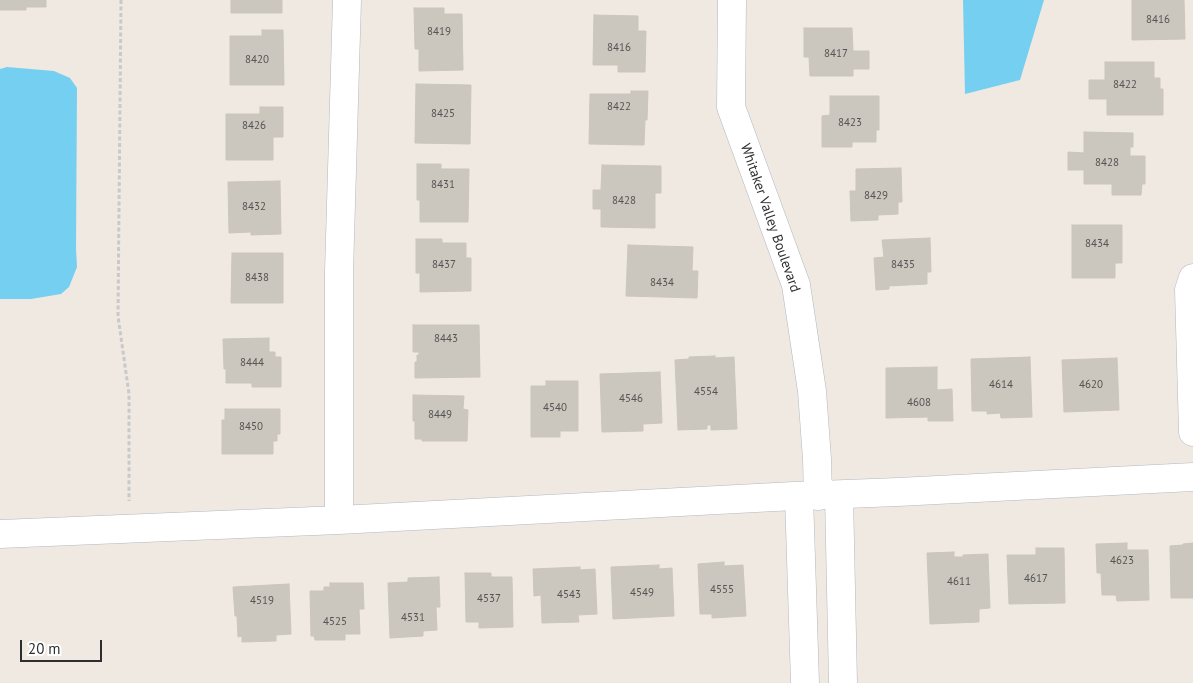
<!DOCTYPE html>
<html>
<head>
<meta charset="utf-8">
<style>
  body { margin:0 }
  #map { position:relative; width:1193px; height:683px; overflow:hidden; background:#efe9e1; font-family:"PT Sans",sans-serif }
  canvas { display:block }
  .scale { position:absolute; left:20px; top:640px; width:82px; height:22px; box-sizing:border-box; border:2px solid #2e2e2e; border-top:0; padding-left:6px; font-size:15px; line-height:18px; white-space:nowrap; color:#2e2e2e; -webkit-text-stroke:4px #fff; paint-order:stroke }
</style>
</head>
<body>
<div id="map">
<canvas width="1193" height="683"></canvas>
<div class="scale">20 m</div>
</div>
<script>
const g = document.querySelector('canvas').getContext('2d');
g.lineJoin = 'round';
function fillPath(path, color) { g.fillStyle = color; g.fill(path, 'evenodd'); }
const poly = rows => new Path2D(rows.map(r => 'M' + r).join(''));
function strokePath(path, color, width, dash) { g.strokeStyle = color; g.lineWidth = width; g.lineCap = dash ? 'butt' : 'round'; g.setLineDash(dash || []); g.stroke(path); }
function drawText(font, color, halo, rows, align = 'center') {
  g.font = font + ' "PT Sans",sans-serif'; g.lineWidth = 4; g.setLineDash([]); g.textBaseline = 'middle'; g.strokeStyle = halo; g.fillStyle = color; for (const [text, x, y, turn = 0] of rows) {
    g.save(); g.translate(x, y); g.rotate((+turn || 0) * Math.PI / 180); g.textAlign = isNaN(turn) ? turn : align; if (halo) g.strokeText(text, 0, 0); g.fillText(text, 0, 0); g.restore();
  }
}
fillPath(poly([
  [963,0,1044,0,1020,80,965,94],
  [7,67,54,71,70,78,77,88,76,249,77,267,69,287,61,294,31,299,0,299,0,69]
]), '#75cff0');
const building = poly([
  [0,0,46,0,46,7,26,7,26,10,0,10,0,0],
  [231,0,282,0,282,13,231,13,231,0],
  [1132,0,1184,0,1185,39,1132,40,1132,0],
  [414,8,444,8,444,14,462,14,463,70,419,71,419,49,415,49,414,8],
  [594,15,638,16,638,31,646,31,645,72,618,72,618,65,593,65,594,15],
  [804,28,852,28,853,51,869,51,869,69,853,69,853,76,810,76,809,57,804,57,804,28],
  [262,30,283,30,284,85,230,85,230,36,262,36,262,30],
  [1105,62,1154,62,1154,78,1160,78,1160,89,1163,89,1163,115,1107,115,1107,99,1089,99,1089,80,1105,80,1105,62],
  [416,84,471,85,470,144,415,143,416,84],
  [631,91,648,91,647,120,645,120,644,145,589,144,590,94,631,94,631,91],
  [830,96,879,96,879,130,876,130,876,142,852,142,852,147,822,147,822,116,830,115,830,96],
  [260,107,283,107,283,137,273,137,273,160,226,160,226,114,260,114,260,107],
  [1084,132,1133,133,1133,147,1130,147,1130,156,1145,156,1145,184,1142,184,1141,195,1112,195,1112,184,1084,184,1084,170,1068,170,1068,152,1084,153,1084,132],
  [417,164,441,164,441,169,469,169,468,222,420,222,420,200,417,200,417,164],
  [602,165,661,166,661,193,655,193,655,228,601,227,601,209,593,209,593,190,601,190,602,165],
  [901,168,902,202,898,202,898,214,878,215,878,220,851,221,850,191,856,191,856,169,901,168],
  [280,181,281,234,251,235,251,232,229,233,228,182,280,181],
  [1072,225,1122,225,1122,263,1115,263,1115,278,1072,278,1072,225],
  [930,238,931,272,927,272,927,284,889,286,889,289,876,290,874,258,884,257,882,240,930,238],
  [416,239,442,239,442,243,466,243,466,258,471,258,471,291,420,292,420,273,416,273,416,239],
  [628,245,693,247,692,271,698,271,697,298,626,296,628,245],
  [232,253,283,253,283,303,231,303,232,253],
  [413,325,479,325,480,377,415,378,415,362,417,362,417,355,419,355,419,352,413,352,413,325],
  [269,338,269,352,275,352,275,357,281,357,281,387,252,387,252,383,226,383,226,369,224,369,223,339,269,338],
  [715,356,715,358,734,357,737,429,711,430,711,425,707,425,707,429,678,430,675,360,689,359,689,357,715,356],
  [1030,357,1032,417,1001,418,1000,413,987,414,987,411,972,411,971,359,1030,357],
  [1117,358,1119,410,1064,412,1062,360,1117,358],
  [937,367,937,390,952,389,953,421,928,421,928,417,886,418,886,368,937,367],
  [660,372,662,423,643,424,643,431,602,432,600,374,660,372],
  [546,381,578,381,578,431,560,431,560,437,531,437,531,386,546,386,546,381],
  [413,395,464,396,463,409,468,410,467,441,422,441,422,439,415,439,415,421,413,421,413,395],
  [225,409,280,409,280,434,277,434,277,441,273,441,273,454,222,454,222,420,225,420,225,409],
  [1127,543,1127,550,1148,550,1149,600,1117,601,1116,595,1102,595,1101,573,1097,573,1096,544,1127,543],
  [1193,543,1193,598,1171,598,1170,546,1183,545,1183,544,1193,543],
  [1036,548,1064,548,1065,603,1009,604,1007,555,1036,555,1036,548],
  [954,552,954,557,963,557,963,555,988,554,990,608,979,609,979,622,930,624,927,553,954,552],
  [724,562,724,566,743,565,746,616,712,618,712,614,700,614,698,564,724,562],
  [659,565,659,569,672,568,674,616,613,619,611,567,659,565],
  [580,567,580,570,595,569,597,614,578,615,579,622,542,623,541,595,534,596,533,569,580,567],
  [465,573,491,573,491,577,512,577,513,627,479,628,479,622,466,622,465,573],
  [439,577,440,607,436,607,437,630,423,631,423,636,390,638,388,583,408,582,408,578,439,577],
  [330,583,363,583,364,609,359,609,360,634,345,634,345,640,315,640,314,636,311,636,310,591,324,591,324,587,330,587,330,583],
  [289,584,291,634,276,635,276,641,242,642,242,636,238,637,237,616,235,616,233,587,289,584]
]);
fillPath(building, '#cbc7bf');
strokePath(building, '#cbc5ba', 1);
const minor = poly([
  [732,0,731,107,796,285,812,391,817,459,818,496],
  [1193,278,1189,290,1193,432],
  [839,495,843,683],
  [799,496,805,683],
  [339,520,339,272,347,0],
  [0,534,339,520,794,496,898,492,1193,477]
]);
strokePath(minor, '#b4b7c1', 29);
strokePath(poly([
  [121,0,118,316,129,394,129,501]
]), '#c9c9c9', 3, [4, 2.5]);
strokePath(minor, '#fff', 28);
drawText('11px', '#555452', null, [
  ["8416",1158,20],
  ["8419",439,32],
  ["8416",619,48],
  ["8417",836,54],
  ["8420",257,60],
  ["8422",1125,85],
  ["8422",619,107],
  ["8425",443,114],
  ["8423",850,123],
  ["8426",254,126],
  ["8428",1107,163],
  ["8431",443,185],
  ["8429",876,196],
  ["8428",624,201],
  ["8432",254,207],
  ["8434",1097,244],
  ["8437",444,265],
  ["8435",903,265],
  ["8438",257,278],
  ["8434",662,283],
  ["8443",446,339],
  ["8444",252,363],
  ["4614",1001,385],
  ["4620",1091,385],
  ["4554",706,392],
  ["4546",631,399],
  ["4608",919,403],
  ["4540",555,408],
  ["8449",440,415],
  ["8450",251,427],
  ["4623",1122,561],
  ["4617",1036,579],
  ["4611",959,582],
  ["4555",722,590],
  ["4549",642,593],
  ["4543",569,595],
  ["4537",489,599],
  ["4519",262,601],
  ["4531",413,618],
  ["4525",335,622]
]);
drawText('14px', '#2e2e2e', '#fff', [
  ["Whitaker Valley Boulevard",770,218,71]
]);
</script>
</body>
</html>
